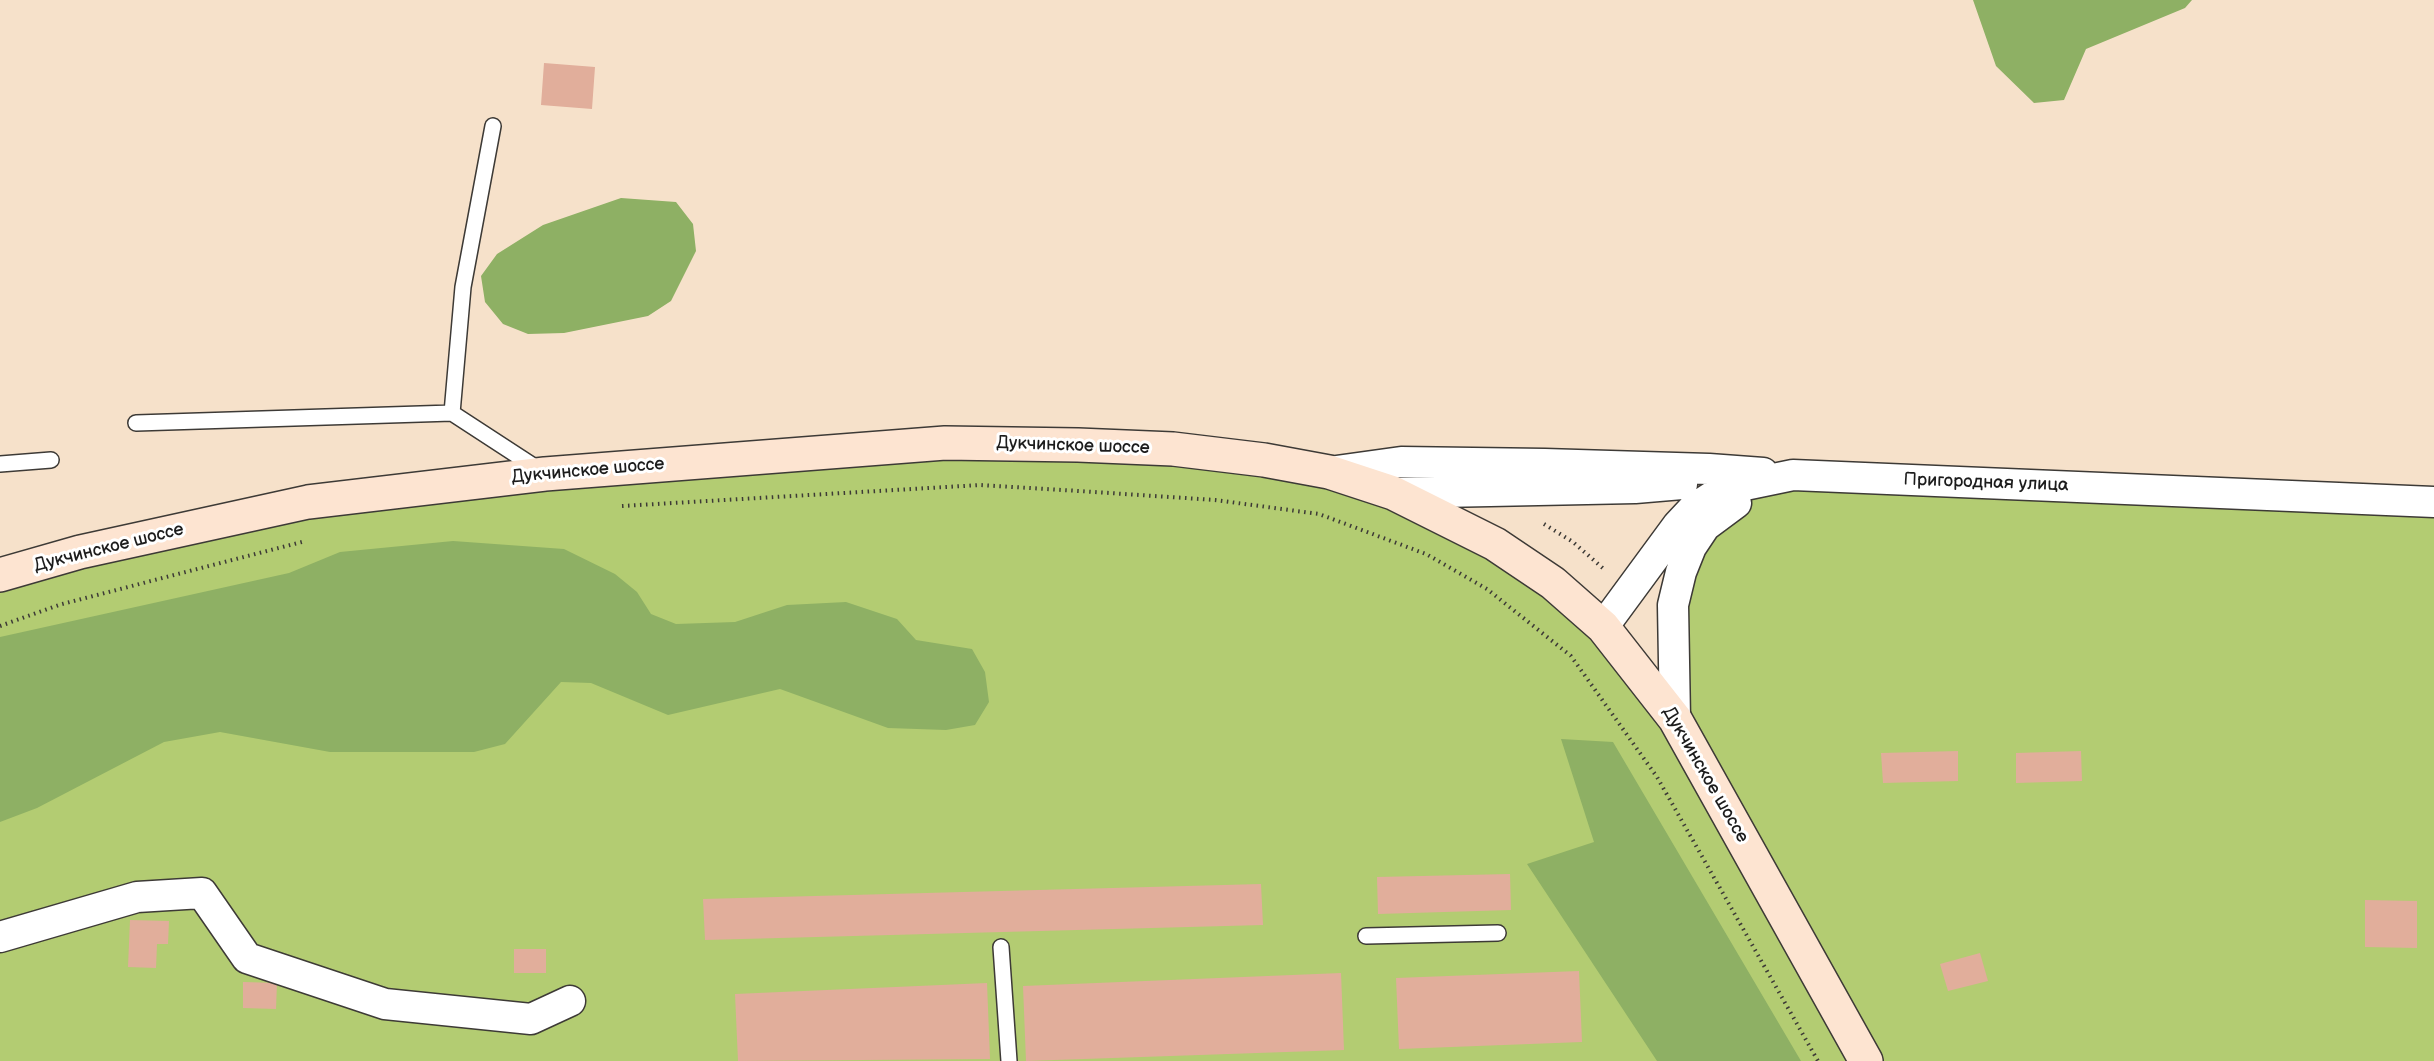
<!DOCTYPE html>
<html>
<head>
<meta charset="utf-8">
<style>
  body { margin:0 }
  canvas { display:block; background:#f6e1ca }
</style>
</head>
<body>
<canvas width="2434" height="1061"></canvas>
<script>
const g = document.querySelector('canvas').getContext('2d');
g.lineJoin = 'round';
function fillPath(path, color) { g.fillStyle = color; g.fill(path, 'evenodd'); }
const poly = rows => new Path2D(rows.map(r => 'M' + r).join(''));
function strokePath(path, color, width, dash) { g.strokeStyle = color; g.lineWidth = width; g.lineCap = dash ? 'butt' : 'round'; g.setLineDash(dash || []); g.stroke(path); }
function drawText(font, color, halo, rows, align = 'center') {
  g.font = font + ' "Balsamiq Sans",sans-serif'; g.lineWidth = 6; g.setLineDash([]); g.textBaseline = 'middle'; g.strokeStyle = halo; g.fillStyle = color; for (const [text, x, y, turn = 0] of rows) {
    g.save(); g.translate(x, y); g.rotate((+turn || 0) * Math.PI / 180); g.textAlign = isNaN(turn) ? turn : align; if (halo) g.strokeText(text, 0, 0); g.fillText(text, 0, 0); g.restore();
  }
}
fillPath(poly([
  [978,444,1329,472,1495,544,1675,718,1674,605,1721,514,1793,475,2434,502,2434,1061,0,1061,0,575,308,502]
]), '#b3cc72');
fillPath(poly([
  [1973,0,2192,0,2185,8,2086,49,2064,100,2034,103,1996,66],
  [621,198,676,202,693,224,696,251,671,301,648,316,564,333,528,334,503,324,485,302,481,276,497,254,543,225],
  [453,541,564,549,615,574,637,592,651,614,676,624,735,622,787,605,846,602,897,619,916,640,972,649,985,672,989,702,975,725,946,730,888,728,780,689,668,715,591,683,561,682,505,744,474,752,330,752,220,732,164,742,37,808,0,822,0,637,289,573,340,552],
  [1561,739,1613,742,1801,1061,1657,1061,1527,864,1594,842]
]), '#8eb064');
fillPath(poly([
  [544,63,595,67,592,109,541,105],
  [1958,751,1958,781,1883,783,1881,753],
  [2081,751,2082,781,2016,783,2016,753],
  [1510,874,1511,910,1378,914,1377,877],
  [1261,884,1263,925,705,940,703,899],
  [2365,900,2417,901,2417,948,2365,947],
  [130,920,169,921,168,944,157,944,156,968,128,967],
  [514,949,546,949,546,973,514,973],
  [1980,953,1988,981,1948,991,1940,964],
  [1579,971,1582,1042,1399,1049,1396,978],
  [1341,973,1344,1050,1026,1061,1023,986],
  [243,982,277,983,276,1009,243,1008],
  [987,983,990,1059,738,1061,735,994]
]), '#e1ae9b');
const lane = poly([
  [452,413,463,287,493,126],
  [136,423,452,413,541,471],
  [0,464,51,460],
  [1366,936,1498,933],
  [1001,947,1009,1061]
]);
const street = poly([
  [1329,472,1401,462,1545,464,1709,469,1763,473],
  [1393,493,1635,488,1682,484],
  [1603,627,1678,525,1693,509,1713,496,1735,487,1793,475,2434,502],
  [1675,719,1673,605,1681,572,1691,547,1705,526,1736,503],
  [0,937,137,897,202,893,247,958,385,1004,531,1019,570,1001]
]);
const secondary = poly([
  [0,575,80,552,308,502,545,474,945,443,1078,445,1173,449,1264,460,1329,472,1393,493,1495,544,1553,583,1603,627,1675,719,1866,1061]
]);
strokePath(lane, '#3d3a36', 18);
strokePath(street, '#3d3a36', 33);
strokePath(secondary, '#3d3a36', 36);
strokePath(poly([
  [622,506,980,485,1079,491,1215,500,1319,514,1426,554,1487,589,1571,656,1657,777,1818,1061],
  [1544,524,1573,542,1605,570],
  [0,626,62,604,302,542]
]), '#3d3a36', 4, [1.5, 4.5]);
strokePath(lane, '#fff', 15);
strokePath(street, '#fff', 30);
strokePath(secondary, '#fde4d1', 33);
drawText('18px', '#1c1c1c', '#fff', [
  ["Дукчинское шоссе",1073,446,2],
  ["Дукчинское шоссе",588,471,-5],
  ["Пригородная улица",1986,483,2],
  ["Дукчинское шоссе",109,548,-14],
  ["Дукчинское шоссе",1705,775,60]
]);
</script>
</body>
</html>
